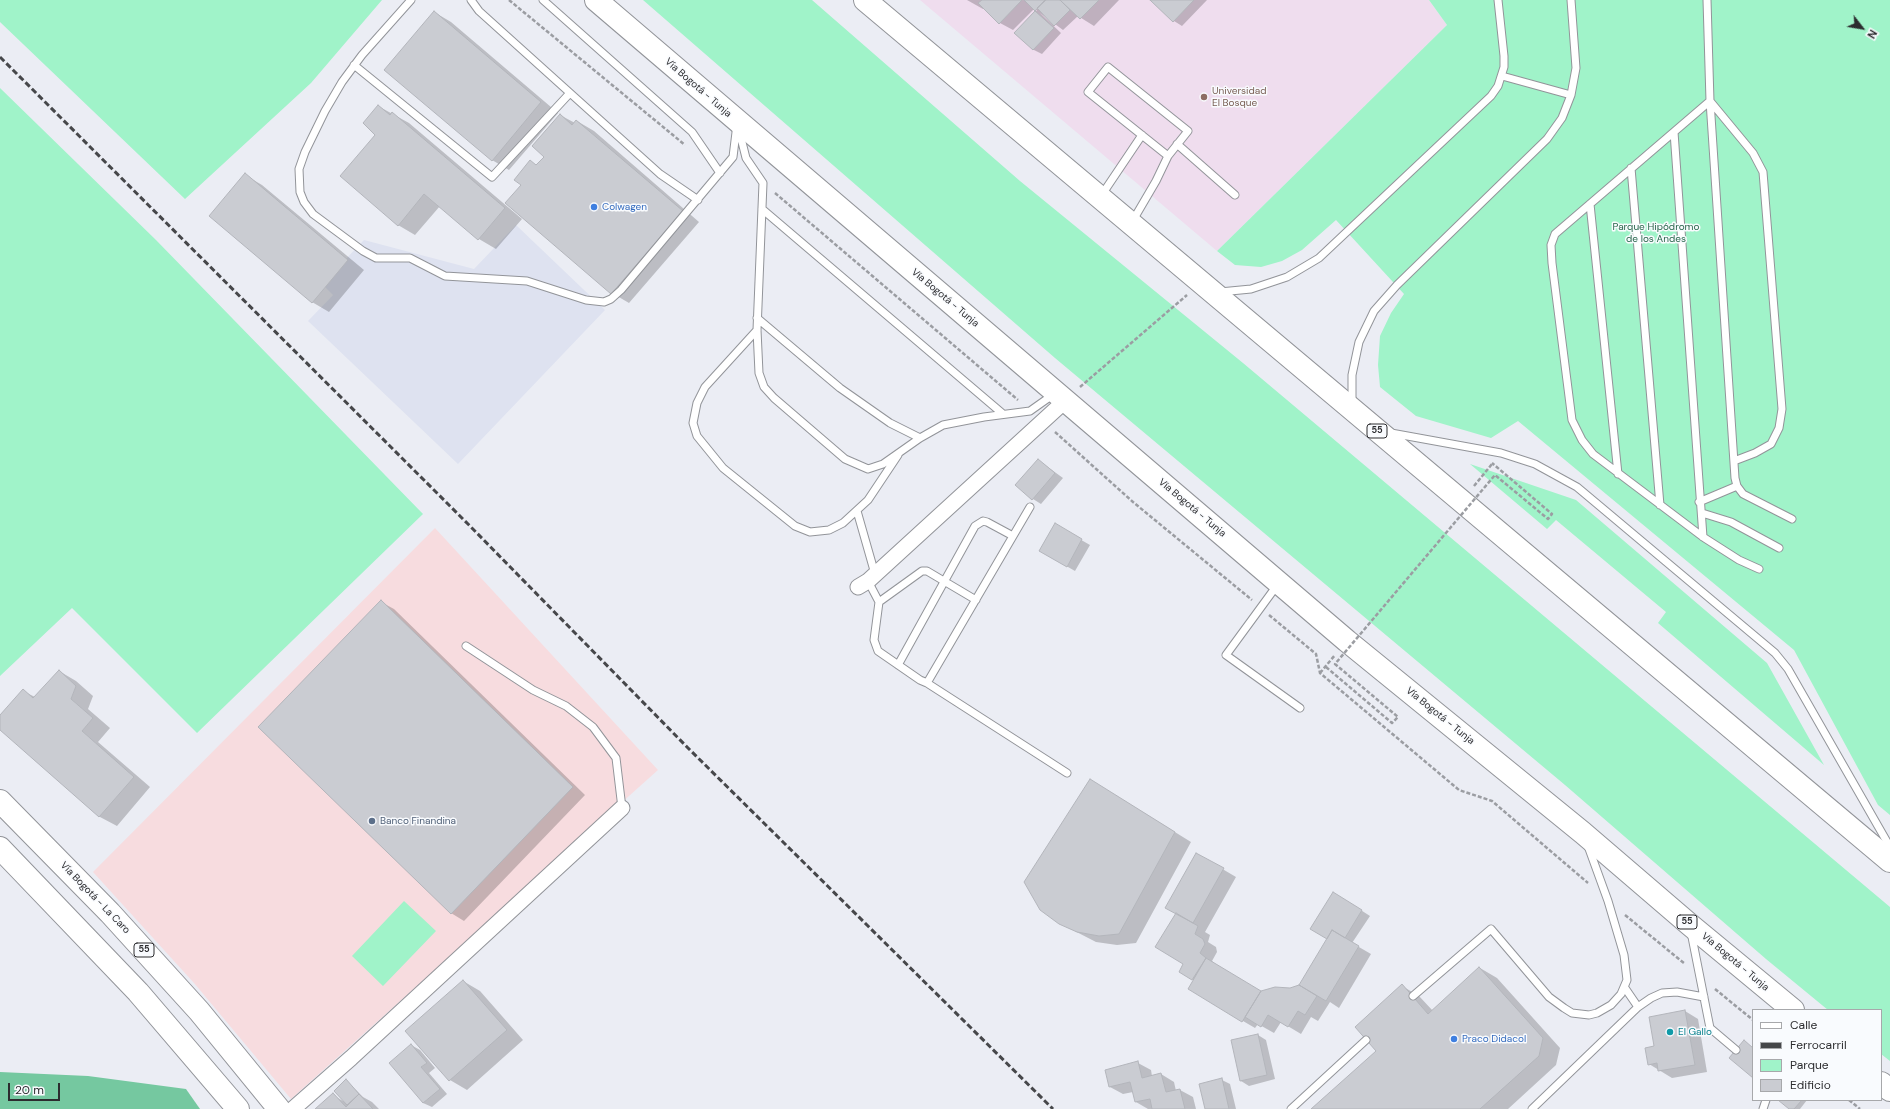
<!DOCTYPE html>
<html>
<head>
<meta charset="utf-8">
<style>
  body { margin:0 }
  #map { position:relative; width:1890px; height:1109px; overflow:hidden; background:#ebedf4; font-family:"DM Sans",sans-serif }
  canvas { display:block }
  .legend { position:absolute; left:1752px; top:1009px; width:130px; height:92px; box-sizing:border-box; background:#f9fbfe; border:1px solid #a7a8ab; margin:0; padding:5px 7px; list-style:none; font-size:12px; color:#2c2c2f }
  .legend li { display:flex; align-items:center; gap:8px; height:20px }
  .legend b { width:20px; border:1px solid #a7a8ab }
  .north { position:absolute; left:1842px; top:8px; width:40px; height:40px; -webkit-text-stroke:3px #f9fbfe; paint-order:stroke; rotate:121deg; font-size:11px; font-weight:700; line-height:16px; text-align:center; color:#2c2c2f }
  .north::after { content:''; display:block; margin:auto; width:14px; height:18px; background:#2c2c2f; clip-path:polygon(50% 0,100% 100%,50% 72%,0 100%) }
  .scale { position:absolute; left:8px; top:1083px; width:52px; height:18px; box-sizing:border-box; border:2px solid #2c2c2f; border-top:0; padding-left:5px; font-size:12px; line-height:14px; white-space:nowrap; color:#2c2c2f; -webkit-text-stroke:3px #f9fbfe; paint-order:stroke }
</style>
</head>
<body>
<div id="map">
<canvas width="1890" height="1109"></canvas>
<ul class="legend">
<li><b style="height:5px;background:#fff"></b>Calle</li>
<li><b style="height:5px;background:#46474a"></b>Ferrocarril</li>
<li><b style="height:11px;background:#a0f3c9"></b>Parque</li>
<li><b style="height:11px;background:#caccd2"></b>Edificio</li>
</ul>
<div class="north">N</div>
<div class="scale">20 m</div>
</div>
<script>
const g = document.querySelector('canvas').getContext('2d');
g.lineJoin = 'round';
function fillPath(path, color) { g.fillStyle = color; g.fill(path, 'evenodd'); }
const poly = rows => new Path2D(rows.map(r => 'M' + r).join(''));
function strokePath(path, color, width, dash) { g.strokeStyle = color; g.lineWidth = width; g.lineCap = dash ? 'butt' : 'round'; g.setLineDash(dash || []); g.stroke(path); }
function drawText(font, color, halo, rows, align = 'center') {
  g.font = font + ' "DM Sans",sans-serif'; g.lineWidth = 3; g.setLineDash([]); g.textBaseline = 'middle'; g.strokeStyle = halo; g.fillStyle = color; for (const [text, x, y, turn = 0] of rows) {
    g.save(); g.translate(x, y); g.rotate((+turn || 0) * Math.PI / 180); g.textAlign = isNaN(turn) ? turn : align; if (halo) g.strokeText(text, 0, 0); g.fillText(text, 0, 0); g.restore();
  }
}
fillPath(poly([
  [435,528,658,770,291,1099,194,983,93,872]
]), '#f7dcdf');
fillPath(poly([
  [516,225,605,310,458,464,308,321,333,295,322,284,364,240,474,269]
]), '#dee2f0');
fillPath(poly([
  [920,0,1429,0,1447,25,1217,251]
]), '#efddee');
fillPath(poly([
  [0,0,382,0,311,83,185,199,0,22],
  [643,0,812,0,1020,181,1243,363,1890,907,1890,1061,1881,1054,1881,1010,1828,1010,1766,959,1565,785,1055,358],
  [1429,0,1890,0,1890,815,1878,805,1794,650,1518,421,1491,438,1416,416,1380,387,1378,365,1380,336,1391,313,1404,294,1336,220,1302,250,1282,261,1261,267,1235,265,1217,251,1447,25],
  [0,88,156,240,423,514,197,733,72,608,0,676],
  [1470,464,1576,500,1767,663,1824,765,1658,623,1666,612,1556,520,1547,529],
  [404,901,436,931,383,986,352,956]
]), '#a0f3c9');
fillPath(poly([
  [0,1072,88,1076,186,1089,200,1109,0,1109]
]), '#75c8a0');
fillPath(poly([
  [967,0,1119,0,1094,26,1078,16,1063,30,1040,13,1061,33,1042,54,1034,50,1016,33,1037,10,1034,9,1013,30,1000,23,985,8,983,9],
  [1151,0,1207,0,1182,26,1174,21],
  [434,12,451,22,558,113,509,170,492,160],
  [378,106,409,123,522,219,496,249,479,239,440,206,415,235,398,225,377,134],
  [560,115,575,123,577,121,594,131,699,222,629,303,612,293,507,203,522,185,531,162,537,166,545,156],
  [245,175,262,185,364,270,329,312,312,302],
  [1038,460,1063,478,1041,504,1033,499],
  [1055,525,1090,545,1075,571,1040,551],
  [381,602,394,609,585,795,464,921,451,913],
  [59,671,76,681,93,696,88,709,110,728,98,742,150,787,117,826,100,817,0,729,0,717,23,691,35,697],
  [1107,790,1191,842,1136,943,1117,945,1096,942,1059,923],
  [1197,854,1236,877,1205,932,1210,935,1208,942,1216,947,1217,952,1212,961,1219,967,1261,992,1290,989,1300,985,1328,939,1342,898,1370,916,1352,943,1371,954,1339,1008,1330,1002,1318,1021,1311,1017,1301,1034,1281,1022,1274,1033,1258,1024,1255,1028,1243,1021,1195,980,1180,971,1185,963,1177,913],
  [1480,968,1497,978,1560,1048,1556,1065,1508,1109,1313,1109,1377,1051,1402,986,1419,996,1433,1011],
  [463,981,480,991,523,1040,467,1090,450,1080,406,1031],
  [1685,1011,1698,1019,1707,1072,1672,1078,1649,1064,1655,1047],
  [1258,1035,1266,1040,1275,1079,1249,1086,1241,1081],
  [411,1045,420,1050,435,1068,429,1073,447,1094,432,1107,423,1103],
  [1138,1063,1151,1070,1152,1076,1161,1074,1174,1082,1176,1091,1180,1090,1193,1097,1196,1109,1148,1109,1136,1102,1133,1092,1123,1094,1110,1087],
  [346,1080,363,1097,372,1102,379,1109,316,1109,333,1095,343,1101],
  [1222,1080,1230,1084,1236,1109,1206,1109],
  [1780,1100,1807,1100,1800,1109,1791,1109]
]), '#0003');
const building = poly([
  [982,0,1022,0,999,24,978,3,982,0],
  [1024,0,1045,0,1035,11,1024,0],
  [1046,0,1060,0,1070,10,1054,26,1037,8,1046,0],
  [1060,0,1099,0,1080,19,1060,0],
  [1150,0,1194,0,1173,22,1150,0],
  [434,11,541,102,492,161,384,70,434,11],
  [1035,11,1054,28,1033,50,1014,33,1035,11],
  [378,105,390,115,392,112,505,208,478,240,424,194,398,226,340,176,375,135,363,123,378,105],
  [560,114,572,125,576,120,683,211,611,294,505,203,521,185,514,180,530,160,536,165,544,157,532,146,560,114],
  [245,173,348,260,312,303,209,216,245,173],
  [1038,459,1055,473,1032,500,1015,485,1038,459],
  [1055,523,1082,539,1067,567,1039,551,1055,523],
  [381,600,573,787,451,914,258,727,381,600],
  [59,670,76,686,71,699,93,718,82,731,134,777,99,817,0,730,0,715,23,689,33,698,59,670],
  [1090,779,1175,832,1119,934,1099,936,1077,932,1059,924,1040,910,1024,882,1090,779],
  [1196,853,1224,868,1193,923,1165,908,1196,853],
  [1333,892,1362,910,1345,938,1332,930,1327,939,1310,929,1333,892],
  [1176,913,1198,926,1195,934,1203,939,1205,944,1200,953,1206,958,1192,980,1179,972,1183,964,1155,947,1176,913],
  [1332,930,1359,946,1326,1001,1299,985,1332,930],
  [1206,958,1261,991,1242,1022,1188,989,1206,958],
  [1479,967,1543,1038,1539,1056,1480,1109,1311,1109,1376,1051,1355,1027,1402,984,1428,1014,1479,967],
  [463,980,507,1030,449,1081,405,1031,463,980],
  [1299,985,1317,996,1305,1015,1298,1011,1288,1027,1268,1015,1261,1027,1245,1017,1261,991,1275,987,1290,988,1299,985],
  [1685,1010,1695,1065,1658,1071,1657,1063,1648,1065,1645,1048,1654,1046,1649,1017,1685,1010],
  [1258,1034,1267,1075,1240,1081,1231,1040,1258,1034],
  [1744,1040,1753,1048,1753,1078,1729,1058,1744,1040],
  [411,1044,427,1063,421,1067,440,1089,423,1103,389,1063,411,1044],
  [1138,1061,1142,1078,1161,1073,1166,1092,1180,1089,1185,1109,1152,1109,1150,1099,1135,1102,1130,1082,1109,1087,1105,1070,1138,1061],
  [1222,1078,1229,1109,1205,1109,1199,1084,1222,1078],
  [346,1079,359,1094,347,1105,334,1091,346,1079],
  [333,1093,346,1107,359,1094,373,1109,315,1109,333,1093],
  [1778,1100,1802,1100,1794,1109,1789,1109,1778,1100]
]);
fillPath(building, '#caccd2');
strokePath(building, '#b3b5bb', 1);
const service = poly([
  [411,0,362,55,342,82,325,111,305,152,299,169,300,192,304,202,313,214,363,251,376,258,410,258,445,276,527,281,586,300,604,302,611,299,621,290,733,157,737,124],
  [471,0,479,11,660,174,698,200],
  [543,0,692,132,720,173],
  [1707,0,1710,101,1735,478,1737,486,1743,494,1792,519],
  [354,65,492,177,570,93],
  [1108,67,1188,131,1168,156,1088,92,1108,67],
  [1502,76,1571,95],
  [739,130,746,158,763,183,757,330,759,373,764,387,774,398,845,459,868,469,883,464,920,438,943,425,984,417,1030,411,1054,394],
  [1674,132,1703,537],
  [1177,144,1235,195],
  [1631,168,1660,505],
  [1101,196,1142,135],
  [1590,204,1618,474],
  [762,209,1003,414],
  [1132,222,1156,181,1168,156],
  [1220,292,1251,289,1287,277,1319,258,1491,96,1498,86,1504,67,1504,56,1498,0],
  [757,318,840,388,890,423,920,438],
  [757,330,705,387,697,403,693,423,697,436,723,468,795,526,810,532,829,530,843,523,868,500,898,455],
  [1352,404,1352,375,1359,342,1374,311,1397,285,1547,139,1562,118,1571,95,1576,68,1571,0],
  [1391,433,1501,453,1535,464,1577,487,1775,653,1788,669,1890,847],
  [1734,461,1755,453,1771,444,1779,428,1782,409,1763,172,1753,153,1710,101,1555,234,1551,245,1552,263,1572,420,1582,440,1593,454,1703,537,1739,560,1759,569],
  [1699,502,1737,486],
  [857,511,875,574],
  [1702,513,1731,522,1779,548],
  [868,581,879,602,874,640,878,651,920,680,927,683,1030,507],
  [1278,584,1226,655,1300,708],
  [879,602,922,571,927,571,976,600],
  [466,646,533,690,566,706,593,727,616,758,622,808],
  [898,665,975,526,983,521,987,522,1013,536],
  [927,683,1067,773],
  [1691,932,1710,1028,1736,1050],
  [1625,988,1638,1007],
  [1413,996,1491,929,1549,997,1564,1008,1572,1013,1589,1015,1597,1013,1611,1005,1621,994,1627,980,1624,955,1608,901,1588,846],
  [1291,1109,1366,1040],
  [1532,1109,1638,1007,1651,998,1662,993,1677,992,1704,997],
  [1763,1109,1766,1100]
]);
const minor = poly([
  [858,587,868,581,1066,400],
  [293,1109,351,1058,622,808]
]);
const primary = poly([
  [0,801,110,913,199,1011,279,1109],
  [0,848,138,992,238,1109]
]);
const trunk = poly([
  [596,0,1347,641,1583,833,1689,924,1793,1010],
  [865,0,1890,861],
  [1881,1083,1890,1090]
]);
strokePath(service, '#929499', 9);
strokePath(minor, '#929499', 17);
strokePath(primary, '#929499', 24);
strokePath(trunk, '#929499', 24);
strokePath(poly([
  [509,0,685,145],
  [775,193,1018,400],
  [1080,387,1187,295],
  [1055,432,1133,502,1252,600],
  [1474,486,1492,464],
  [1269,615,1316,654,1320,673,1459,790,1492,801,1588,883],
  [1320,673,1335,655],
  [1625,915,1685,964],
  [1715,989,1753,1020],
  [1849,1100,1860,1109]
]), '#9b9da2', 2.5, [4, 2]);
strokePath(service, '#fff', 7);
strokePath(minor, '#fff', 15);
strokePath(primary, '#fff', 22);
strokePath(trunk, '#fff', 22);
strokePath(poly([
  [0,57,468,524,688,748,1053,1109]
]), '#46474a', 3, [6, 3]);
strokePath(poly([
  [1326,667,1392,723,1398,717,1335,664,1495,475,1548,519,1552,514,1492,463]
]), '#9b9da2', 2.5, [4, 2]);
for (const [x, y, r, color] of [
  [1204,97,4,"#8d6e63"],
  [594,207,4,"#3f7fe0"],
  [372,821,4,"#5c6f8a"],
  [1670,1032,4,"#0f9aa8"],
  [1454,1039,4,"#3f7fe0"]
]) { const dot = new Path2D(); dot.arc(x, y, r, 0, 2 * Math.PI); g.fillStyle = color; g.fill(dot); strokePath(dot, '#f9fbfe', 1.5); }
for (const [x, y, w] of [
  [1377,431,20],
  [1687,922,20],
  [144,950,20]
]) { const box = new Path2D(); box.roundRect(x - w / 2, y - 7, w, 14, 3); g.fillStyle = '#f9fbfe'; g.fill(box); strokePath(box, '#2c2c2f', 1); }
drawText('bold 9px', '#2c2c2f', null, [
  ["55",1377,431],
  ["55",1687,922],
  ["55",144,950]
]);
drawText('10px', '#2c2c2f', '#f9fbfe', [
  ["Vía Bogotá - Tunja",698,88,41],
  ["Vía Bogotá - Tunja",945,298,40],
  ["Vía Bogotá - Tunja",1192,508,40],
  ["Vía Bogotá - Tunja",1440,716,39],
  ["Vía Bogotá - La Caro",95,898,46],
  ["Vía Bogotá - Tunja",1735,962,40]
]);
drawText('10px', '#785e54', '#f9fbfe', [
  ["Universidad",1212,91],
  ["El Bosque",1212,103]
], 'left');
drawText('10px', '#366cbe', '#f9fbfe', [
  ["Colwagen",602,207],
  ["Praco Didacol",1462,1039]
], 'left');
drawText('10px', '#27654a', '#f9fbfe', [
  ["Parque Hipódromo",1656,227],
  ["de los Andes",1656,239]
]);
drawText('10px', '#4e5e75', '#f9fbfe', [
  ["Banco Finandina",380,821]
], 'left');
drawText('10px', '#0d838f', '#f9fbfe', [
  ["El Gallo",1678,1032]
], 'left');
</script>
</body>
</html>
